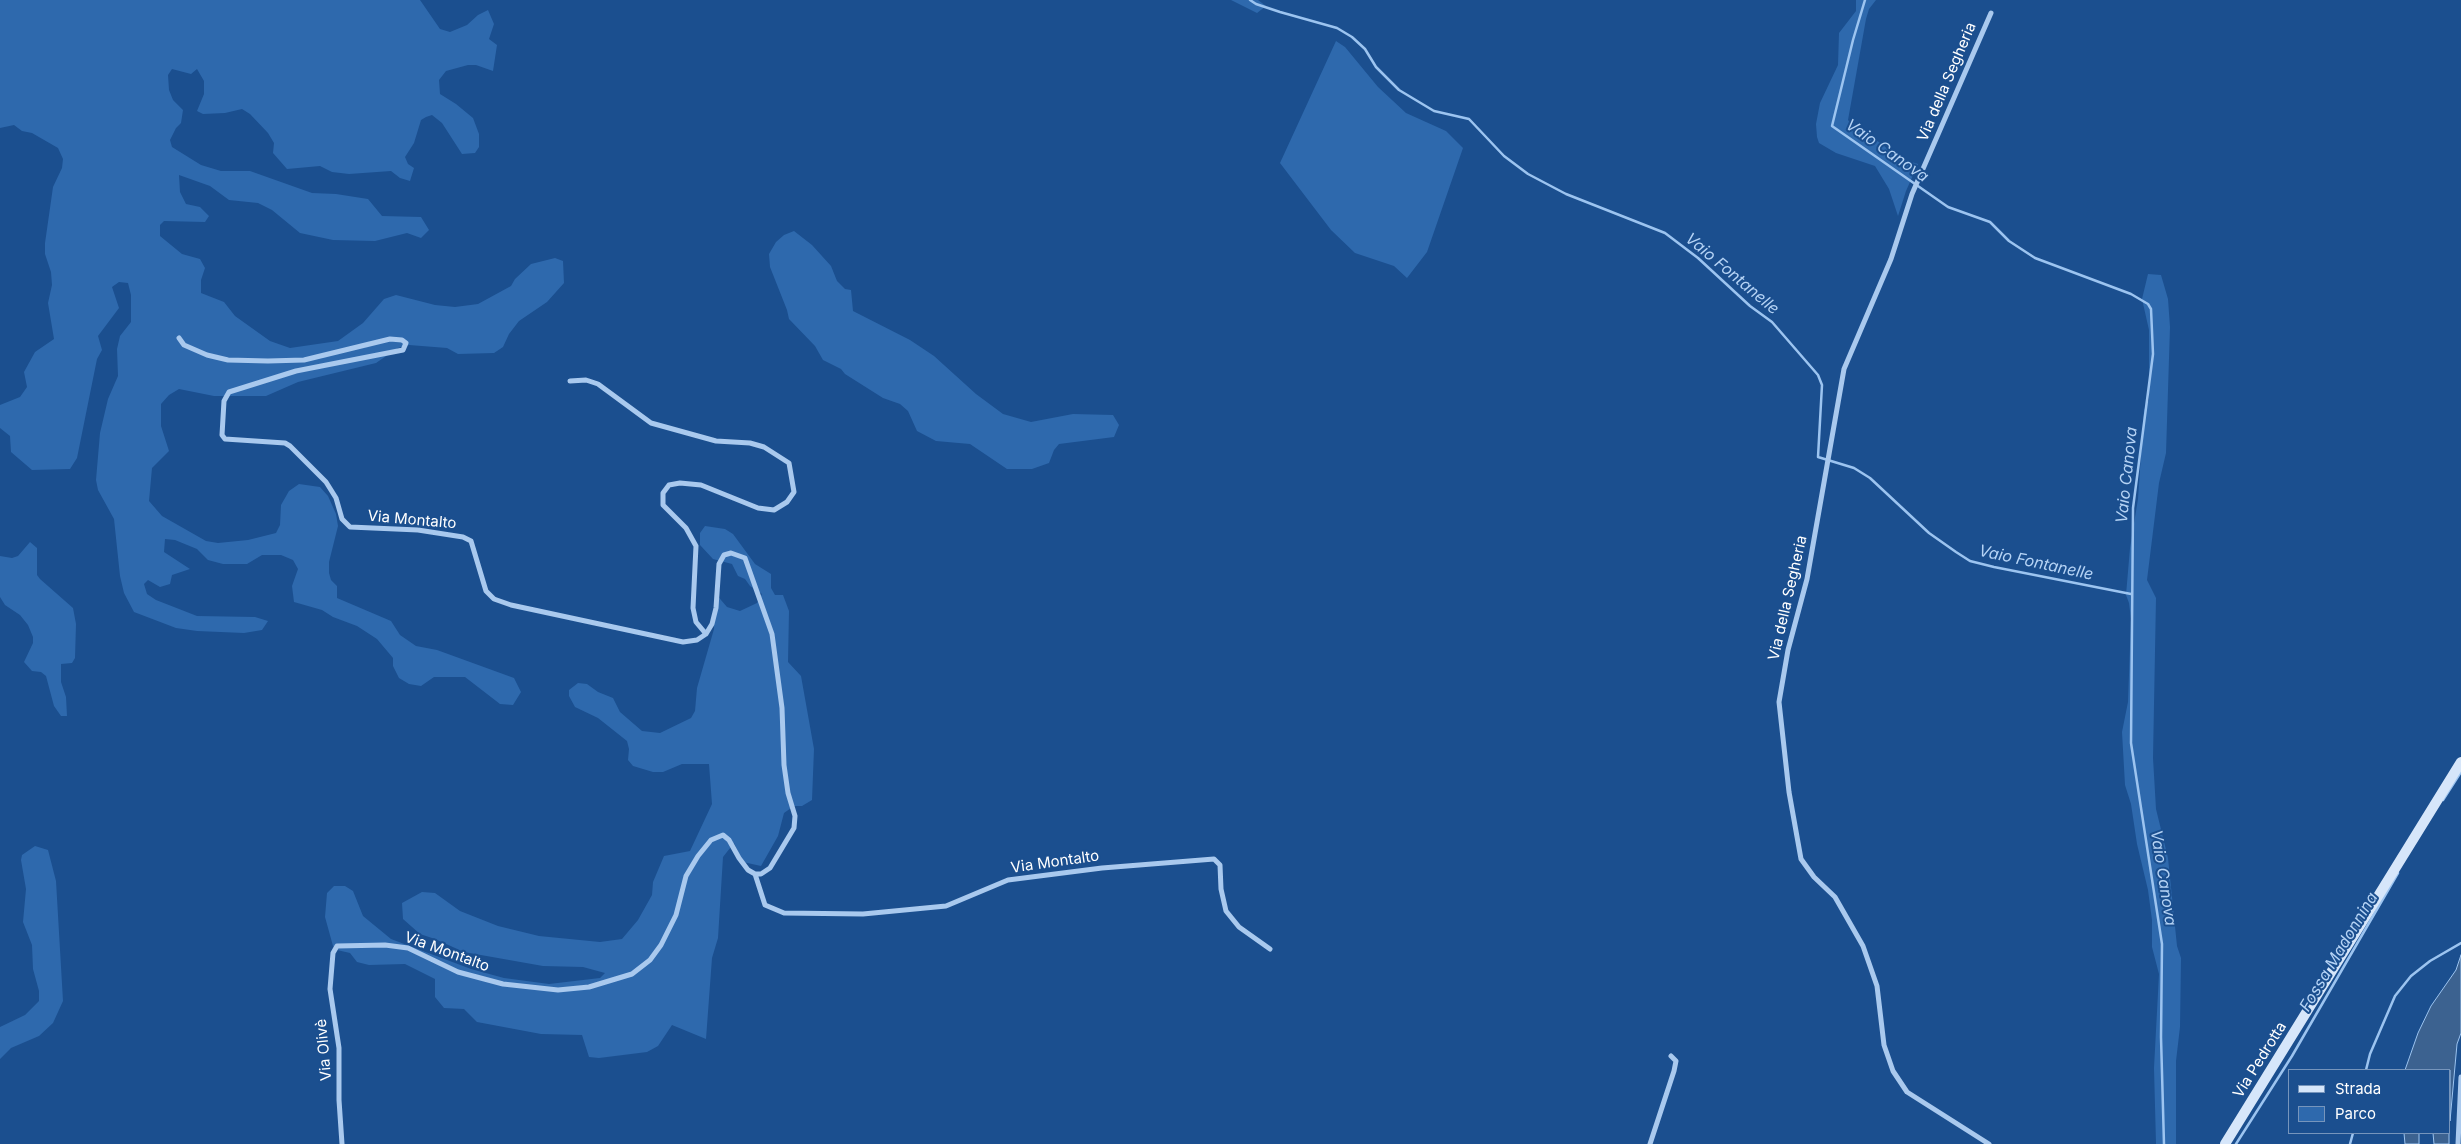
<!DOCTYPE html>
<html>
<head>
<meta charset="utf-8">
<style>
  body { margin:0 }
  #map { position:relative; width:2461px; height:1144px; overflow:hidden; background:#1b4f8f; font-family:Inter,sans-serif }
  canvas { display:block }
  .legend { position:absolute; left:2288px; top:1069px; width:162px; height:65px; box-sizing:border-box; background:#1b4f8f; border:1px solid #7695bc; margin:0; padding:6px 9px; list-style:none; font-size:15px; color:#fff }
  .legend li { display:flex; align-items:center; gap:10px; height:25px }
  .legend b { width:25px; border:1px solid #7695bc }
</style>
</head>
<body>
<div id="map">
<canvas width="2461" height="1144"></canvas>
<ul class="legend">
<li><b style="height:6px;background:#d6e6fa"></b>Strada</li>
<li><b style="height:14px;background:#2e69ad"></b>Parco</li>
</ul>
</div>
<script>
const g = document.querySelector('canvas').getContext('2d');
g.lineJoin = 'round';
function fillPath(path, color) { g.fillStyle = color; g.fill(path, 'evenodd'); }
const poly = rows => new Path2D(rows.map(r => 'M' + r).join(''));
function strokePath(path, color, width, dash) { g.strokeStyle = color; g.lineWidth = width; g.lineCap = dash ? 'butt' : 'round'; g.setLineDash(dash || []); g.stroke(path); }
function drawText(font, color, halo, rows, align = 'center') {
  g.font = font + ' Inter,sans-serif'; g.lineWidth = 4; g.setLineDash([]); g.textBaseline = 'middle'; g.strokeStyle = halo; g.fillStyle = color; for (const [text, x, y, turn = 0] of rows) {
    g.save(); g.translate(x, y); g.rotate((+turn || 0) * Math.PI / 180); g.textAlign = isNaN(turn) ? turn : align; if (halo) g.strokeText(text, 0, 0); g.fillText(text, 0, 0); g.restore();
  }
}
fillPath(poly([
  [0,0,420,0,440,29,450,32,467,25,478,15,488,10,494,24,489,39,497,45,493,71,476,65,468,65,446,71,439,80,440,94,456,104,473,118,479,134,479,147,475,153,462,154,442,123,432,115,426,117,421,120,414,143,405,157,408,164,414,168,410,181,400,178,391,171,349,174,332,172,320,166,287,169,273,153,274,143,268,133,250,114,242,109,225,113,203,114,197,111,204,94,204,81,197,69,191,74,172,69,168,75,169,90,173,100,183,110,181,123,176,128,170,140,172,147,201,165,221,171,250,171,312,193,336,194,368,199,382,216,421,217,429,230,421,238,407,233,375,241,333,240,300,233,272,210,258,203,229,200,210,186,179,175,180,192,186,204,200,207,209,216,205,222,164,221,160,225,160,236,182,254,200,259,205,268,201,280,201,293,224,302,235,316,270,341,290,348,338,341,363,323,384,299,396,295,435,305,455,307,478,304,511,286,515,279,531,264,555,258,563,261,564,283,547,302,519,321,509,334,503,347,494,353,458,354,447,348,409,345,398,348,376,363,298,382,266,396,214,396,179,389,169,395,161,404,161,426,169,451,152,468,149,501,162,516,206,541,218,543,248,540,276,533,280,525,281,505,289,491,299,484,320,487,328,496,336,514,338,526,329,562,329,573,331,580,337,586,337,598,391,621,400,635,416,646,437,650,514,678,521,692,513,705,500,704,465,677,434,677,421,686,409,684,399,678,393,666,393,658,377,639,357,626,333,617,322,610,294,602,292,586,298,569,293,560,281,555,262,555,247,564,223,564,208,560,197,549,175,540,165,539,164,552,190,569,172,575,170,584,160,587,148,580,144,584,147,594,156,600,197,616,255,617,268,621,262,630,244,633,197,631,176,628,134,612,124,593,120,576,114,519,98,490,96,480,100,433,108,399,118,376,117,349,120,336,131,322,131,295,128,283,119,282,112,287,119,308,98,336,102,350,97,359,77,458,70,469,32,470,11,452,10,436,0,428,0,405,20,397,27,387,24,372,35,352,54,339,48,303,52,285,51,272,45,254,45,243,53,187,62,168,63,159,58,148,32,133,22,131,14,125,0,128],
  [1231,0,1258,0,1266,6,1257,13],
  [1856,0,1876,0,1869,9,1866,19,1848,120,1853,126,1882,144,1896,157,1918,164,1906,191,1898,216,1889,189,1875,166,1836,153,1819,143,1817,137,1816,124,1820,103,1838,65,1839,33,1856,11],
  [1336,41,1345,47,1378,87,1406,113,1446,131,1463,148,1427,252,1407,278,1394,266,1355,253,1331,230,1280,163],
  [794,231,812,245,831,266,837,281,845,289,851,290,853,311,910,340,934,356,976,394,1003,414,1031,422,1073,414,1113,415,1119,425,1114,437,1059,444,1054,450,1049,463,1032,469,1007,469,970,444,936,441,917,431,908,411,900,404,883,398,845,374,841,369,823,360,815,346,789,319,787,310,770,267,769,254,776,242,784,235],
  [2148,274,2161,275,2168,299,2170,327,2166,453,2159,483,2147,580,2156,598,2153,758,2156,809,2168,858,2177,946,2181,958,2180,1027,2176,1061,2176,1144,2156,1144,2154,1068,2159,974,2152,947,2152,920,2148,890,2137,844,2131,804,2125,785,2122,732,2128,702,2131,619,2129,603,2126,595,2130,548,2138,499,2144,410,2149,400,2149,330,2142,299],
  [705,526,725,529,733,534,755,564,771,574,771,588,775,595,783,595,789,611,788,662,801,676,814,749,812,800,802,806,794,806,784,813,778,836,761,866,743,862,734,843,723,857,718,938,712,958,706,1039,672,1025,658,1046,647,1052,599,1058,589,1057,582,1035,541,1034,477,1022,464,1009,444,1008,435,997,435,979,405,964,369,965,357,962,350,953,337,950,333,946,325,917,327,893,334,886,345,886,353,891,363,916,391,939,471,969,504,978,549,984,600,978,605,973,583,967,543,966,464,952,435,939,420,934,403,919,402,903,422,892,435,893,460,911,498,926,539,936,600,942,622,939,638,920,652,895,653,882,664,856,690,851,712,804,709,764,682,764,663,772,653,772,633,766,628,760,629,749,627,741,598,718,575,707,569,696,569,690,578,683,587,684,598,692,613,698,620,712,642,731,660,733,691,718,695,711,697,688,714,629,715,593,727,607,740,611,757,603,762,594,750,586,745,579,738,576,732,564,713,559,700,545,700,533],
  [30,542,37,548,37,575,40,579,73,608,76,624,75,658,72,663,61,664,61,682,66,697,67,716,61,716,54,706,46,676,41,672,32,671,24,662,33,643,33,637,28,625,20,615,5,605,0,597,0,556,12,558,18,556],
  [35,846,48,850,56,881,63,1001,53,1023,39,1036,11,1048,0,1059,0,1027,25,1015,39,1001,39,991,33,969,32,945,23,922,26,889,21,860,22,855]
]), '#2e69ad');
const water = poly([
  [2461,955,2461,1033,2457,1044,2450,1121,2450,1070,2405,1070,2418,1033,2431,1006,2456,970,2461,955],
  [2404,1133,2419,1133,2419,1144,2405,1144,2404,1133],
  [2433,1133,2449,1133,2449,1144,2434,1144,2433,1133]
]);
fillPath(water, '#3c6290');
strokePath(water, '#9cc4f0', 1);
strokePath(poly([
  [1250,0,1256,4,1280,12,1337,28,1352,37,1365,49,1376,67,1399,90,1434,111,1469,119,1504,156,1528,174,1566,194,1665,233,1698,258,1750,306,1772,322,1818,375,1822,385,1818,457,1854,468,1870,478,1929,533,1956,552,1970,561,1994,567,2131,594],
  [1865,0,1853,40,1832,126,1948,207,1990,222,2009,241,2035,258,2131,294,2148,304,2151,309,2153,354,2133,508,2131,743,2162,944,2161,1037,2164,1144],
  [2443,800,2461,772],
  [2366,1070,2370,1054,2395,996,2411,976,2430,961,2461,943],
  [2236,1144,2292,1056,2398,873],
  [2350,1144,2353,1133]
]), '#9cc4f0', 2.5);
strokePath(poly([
  [179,338,184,345,207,355,228,360,268,361,304,360,390,339,402,340,406,343,403,350,296,371,229,392,224,401,222,435,225,439,285,443,290,446,326,482,336,498,342,519,350,527,418,530,463,537,471,541,486,591,494,599,511,605,683,642,697,640,706,634,712,624,716,608,719,564,724,555,731,553,745,558,772,634,782,708,784,765,788,793,795,816,794,828,770,868,761,874,755,874,748,870,739,858,729,840,723,835,711,840,698,856,686,876,676,915,661,945,650,960,632,974,589,987,558,990,503,984,458,972,408,948,385,945,337,946,333,953,330,989,339,1048,339,1100,342,1144],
  [570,381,586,380,598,384,651,423,716,441,750,443,764,447,789,463,794,492,787,502,774,510,758,508,701,485,680,483,669,485,663,493,663,505,686,528,696,546,693,608,696,622,706,634],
  [755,874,765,905,784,913,863,914,946,906,1008,880,1102,868,1214,859,1220,865,1221,889,1226,911,1239,927,1270,949],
  [1650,1144,1674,1071,1676,1061,1671,1056],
  [1989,1144,1907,1092,1893,1071,1884,1045,1877,986,1863,946,1835,897,1814,877,1801,859,1789,792,1779,702,1788,650,1807,579,1844,369,1891,259,1912,194,1991,13],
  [2458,1144,2461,1077]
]), '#a9c9ee', 5);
strokePath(poly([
  [2225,1144,2461,762]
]), '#d6e6fa', 10);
drawText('15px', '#fff', '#1b4f8f', [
  ["Via della Segheria",1947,82,-67],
  ["Via Montalto",412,520,5],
  ["Via della Segheria",1788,598,-77],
  ["Via Montalto",1055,862,-8],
  ["Via Montalto",447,952,20],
  ["Via Olivè",324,1050,-95],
  ["Via Pedrotta",2260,1060,-58]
]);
drawText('italic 16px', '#b5d3f5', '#1b4f8f', [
  ["Vaio Canova",1887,151,35],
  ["Vaio Fontanelle",1732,274,40],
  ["Vaio Canova",2127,475,-84],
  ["Vaio Fontanelle",2036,563,12],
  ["Vaio Canova",2163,878,81],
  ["Fossa Madonnina",2339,952,-59]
]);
</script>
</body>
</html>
